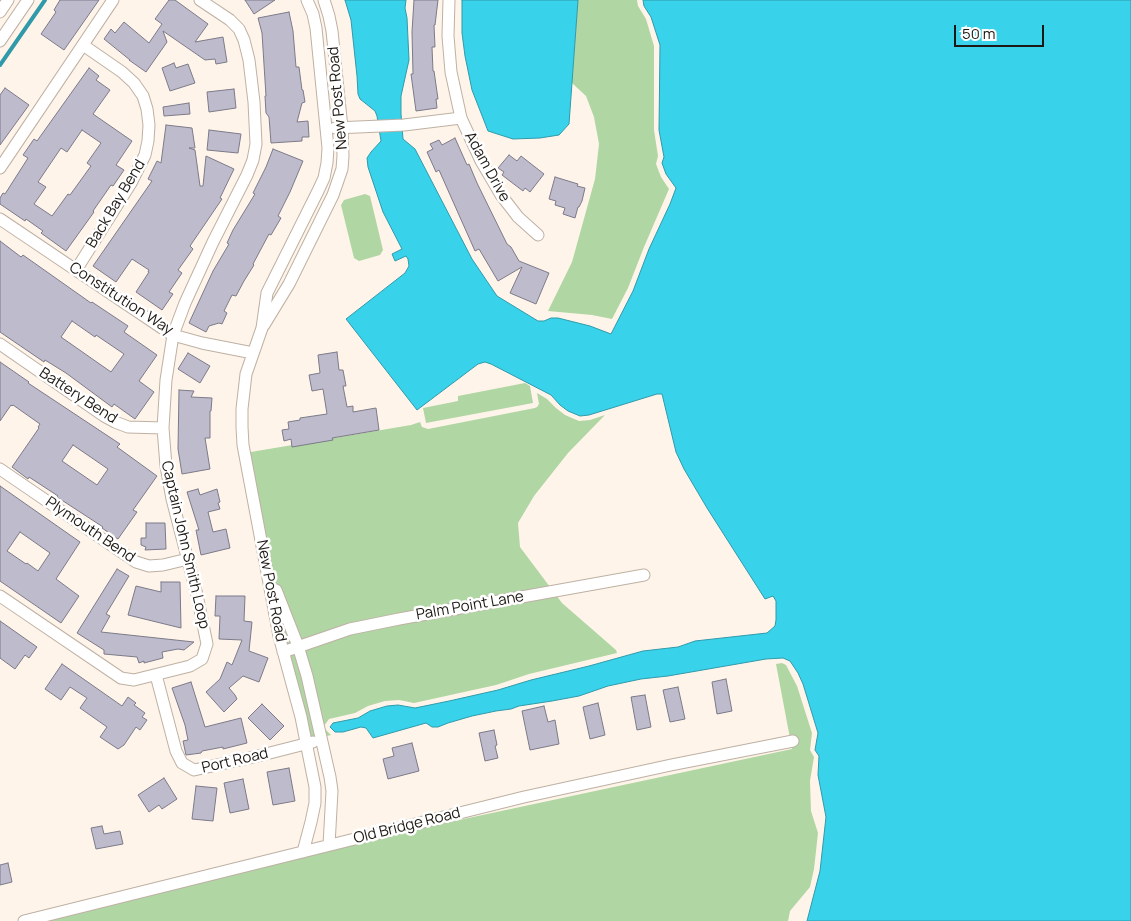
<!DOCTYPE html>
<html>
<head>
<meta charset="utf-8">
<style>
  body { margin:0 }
  #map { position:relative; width:1131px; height:921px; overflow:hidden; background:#fff4e9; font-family:Manrope,sans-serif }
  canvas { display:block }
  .scale { position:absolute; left:954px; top:25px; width:90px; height:22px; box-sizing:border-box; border:2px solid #1d1813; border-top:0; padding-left:6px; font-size:15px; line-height:18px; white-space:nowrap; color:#1d1813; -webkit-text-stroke:4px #fff; paint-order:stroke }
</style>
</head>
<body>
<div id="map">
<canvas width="1131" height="921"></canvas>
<div class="scale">50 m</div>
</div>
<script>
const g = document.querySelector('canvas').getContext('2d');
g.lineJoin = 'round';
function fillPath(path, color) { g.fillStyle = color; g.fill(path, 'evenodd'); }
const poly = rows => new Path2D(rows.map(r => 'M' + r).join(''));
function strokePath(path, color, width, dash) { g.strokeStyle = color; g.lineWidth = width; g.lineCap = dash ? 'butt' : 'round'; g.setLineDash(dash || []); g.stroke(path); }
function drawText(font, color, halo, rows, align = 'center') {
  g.font = font + ' Manrope,sans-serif'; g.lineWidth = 5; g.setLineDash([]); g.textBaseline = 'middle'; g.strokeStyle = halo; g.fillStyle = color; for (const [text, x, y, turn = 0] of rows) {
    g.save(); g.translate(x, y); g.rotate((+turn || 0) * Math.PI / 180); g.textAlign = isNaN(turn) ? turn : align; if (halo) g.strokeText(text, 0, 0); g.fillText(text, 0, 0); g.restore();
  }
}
fillPath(poly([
  [578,0,637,0,638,6,646,19,654,46,654,130,658,156,656,164,661,177,669,189,644,247,628,288,612,319,592,315,548,311,572,262,595,179,599,144,594,117,586,96,572,83],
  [365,194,370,196,383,250,380,255,359,261,354,258,341,205,344,200],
  [525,383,530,386,533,403,426,423,423,408,458,401,458,396],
  [537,393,547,399,556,408,565,415,579,421,590,420,605,415,568,453,534,496,518,523,520,547,562,603,616,650,617,653,529,674,496,685,414,703,399,700,385,701,368,706,355,713,329,719,324,726,325,729,331,735,307,741,239,454,411,425,420,422,422,427,428,429,535,408,537,407,539,404],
  [782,663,786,665,797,686,812,733,810,750,814,757,810,781,811,811,818,833,814,869,810,887,790,911,788,921,23,921,331,840,445,823,792,749,776,664]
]), '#b0d6a4');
const water = poly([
  [345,0,406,0,405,8,407,18,409,60,401,96,401,114,403,139,415,149,472,259,497,296,538,321,544,321,551,318,558,318,590,326,611,334,633,291,649,249,670,204,676,188,666,174,662,163,664,157,659,130,660,45,651,17,644,6,643,0,1131,0,1131,921,807,921,820,871,826,817,818,775,819,756,815,750,818,733,803,684,798,673,790,661,783,658,766,659,668,676,641,679,608,686,579,696,552,701,519,706,511,709,496,711,472,716,448,723,438,727,432,727,426,723,373,738,366,728,361,727,343,732,335,732,330,727,333,723,358,718,370,711,387,706,398,705,415,708,449,701,498,690,531,680,589,666,643,651,678,647,695,641,767,633,775,626,776,620,776,601,773,596,765,599,707,508,684,469,676,452,662,394,657,394,589,415,580,416,568,411,560,405,551,395,491,364,485,362,478,364,417,410,346,319,405,273,409,266,408,259,406,256,395,261,392,254,402,249,383,212,368,167,367,158,371,152,381,141,377,116,375,111,360,99,358,94,357,76,351,20,345,0],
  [462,0,578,0,569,124,559,135,540,138,513,139,488,131,472,90,465,56,462,33,462,0]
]);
fillPath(water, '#38d2eb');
strokePath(water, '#309aaa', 1);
strokePath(poly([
  [0,65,45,0]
]), '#309aaa', 4);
const building = poly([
  [60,0,99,0,64,50,41,34,56,12,54,10,60,0],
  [169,0,175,0,208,24,195,42,223,37,227,62,216,64,215,59,205,60,163,31,167,42,146,72,129,60,130,60,104,39,111,29,115,33,124,22,149,43,162,24,155,19,169,0],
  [245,0,275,0,254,14,245,0],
  [414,0,438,0,435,25,434,25,435,47,432,47,433,71,434,71,438,99,436,99,437,108,416,111,411,74,413,74,412,32,414,0],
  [289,12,293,31,296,67,299,67,302,90,303,90,305,102,302,103,297,122,308,121,309,137,302,137,302,141,271,143,269,117,266,113,265,96,266,96,262,33,258,18,289,12],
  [174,63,176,68,188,64,195,83,170,91,162,68,174,63],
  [89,68,99,76,96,80,110,90,93,114,132,141,116,165,124,170,113,186,111,185,93,211,94,212,66,251,41,233,43,231,26,219,25,221,0,204,0,198,3,193,5,194,28,158,23,155,34,139,37,141,89,68],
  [82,130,101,143,87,163,91,166,70,195,68,194,52,216,34,204,46,187,38,182,61,148,67,152,82,130],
  [5,88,29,105,0,145,0,95,5,88],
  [234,89,236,108,209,112,207,92,234,89],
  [189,103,190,114,164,116,163,107,189,103],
  [166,125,192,128,195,148,189,148,195,150,200,186,203,186,206,156,234,169,220,198,222,199,190,246,193,249,178,270,182,273,169,292,173,294,162,310,136,292,149,272,148,272,149,270,132,259,116,282,93,266,152,181,148,179,157,161,161,163,166,125],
  [209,130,241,134,238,153,207,150,209,130],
  [455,138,467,165,469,164,477,183,507,244,511,247,519,261,549,273,536,304,510,293,522,267,498,281,479,249,475,251,439,170,436,172,427,152,433,149,430,144,439,140,442,145,455,138],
  [273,149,303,161,290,192,278,216,281,218,271,235,269,234,253,264,254,265,244,281,236,296,232,295,224,311,227,313,222,324,219,323,209,326,206,332,189,323,213,271,229,244,227,243,233,230,255,194,253,193,266,167,273,149],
  [509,155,517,161,521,156,544,174,530,192,525,188,523,191,502,175,504,172,498,168,509,155],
  [555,177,578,184,577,186,585,188,582,201,579,207,578,207,575,218,563,214,565,208,555,205,556,201,549,199,555,177],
  [0,241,21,257,23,255,91,303,92,302,128,326,124,332,157,355,139,381,154,392,135,419,114,404,112,407,66,373,45,360,44,362,0,332,0,241],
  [72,321,95,337,96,335,124,354,111,372,61,337,72,321],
  [337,352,339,370,343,370,346,386,343,386,347,407,353,406,353,412,376,408,379,430,332,438,333,440,292,447,291,439,284,441,282,430,289,429,288,422,300,420,300,418,327,414,323,389,312,391,309,375,320,373,318,355,337,352],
  [188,353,210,366,200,383,178,369,188,353],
  [0,362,29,382,28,383,120,444,117,447,157,476,133,510,137,512,118,539,102,528,103,527,57,497,58,496,29,477,28,479,12,467,39,428,38,427,40,424,13,405,12,406,11,405,0,421,0,362],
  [73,445,108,469,97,485,62,461,73,445],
  [179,390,194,391,191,397,212,398,211,411,210,411,210,438,205,438,210,469,182,474,178,449,179,390],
  [0,486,80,542,56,579,79,596,61,623,0,581,0,486],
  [20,532,50,553,38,571,27,563,26,564,7,551,20,532],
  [198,489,200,495,217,489,220,502,218,503,220,509,208,512,213,532,226,529,230,548,201,555,196,530,199,530,187,492,198,489],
  [146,523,165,523,166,549,145,550,146,547,141,545,141,538,146,538,146,523],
  [117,569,129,576,106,614,110,616,101,632,194,642,184,650,178,649,162,652,163,658,144,663,144,661,139,663,137,657,104,654,104,650,77,633,117,569],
  [161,582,180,582,181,628,128,615,136,586,161,592,161,582],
  [216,596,245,596,244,621,252,622,249,651,268,658,259,682,243,676,229,688,235,695,237,699,224,712,206,692,220,679,227,662,232,665,242,640,219,639,220,616,215,616,216,596],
  [0,621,37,647,29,658,25,655,15,669,0,658,0,621],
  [62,664,122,706,128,697,136,703,134,705,145,713,142,717,147,720,140,730,136,727,124,745,118,749,100,737,107,727,80,708,87,698,70,687,61,700,45,689,62,664],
  [726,679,732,711,717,714,712,682,726,679],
  [191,682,205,727,241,718,247,743,223,749,223,747,202,751,201,753,186,755,183,741,188,740,185,725,172,688,191,682],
  [678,687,685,719,670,722,663,690,678,687],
  [645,695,651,727,637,730,631,697,645,695],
  [598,703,605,735,590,739,583,707,598,703],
  [262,704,284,726,270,740,248,718,262,704],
  [544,706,548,722,555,720,559,744,530,750,522,711,544,706],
  [494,730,497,745,495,746,498,758,485,761,479,733,494,730],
  [412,743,419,771,388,779,383,759,394,756,392,748,412,743],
  [289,768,295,801,273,805,267,772,289,768],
  [164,778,177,799,162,809,159,805,149,812,138,795,164,778],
  [243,779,249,809,230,813,224,783,243,779],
  [196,786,217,788,213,821,192,819,196,786],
  [102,826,104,834,120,831,123,844,96,849,91,828,102,826],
  [8,863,12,882,0,885,0,865,8,863]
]);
fillPath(building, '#bebccc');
strokePath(building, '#7c7a89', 1);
const minor = poly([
  [449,0,448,36,451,72,461,118,481,161,501,195,518,217,538,235],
  [0,12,8,0],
  [0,41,28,0],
  [335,128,404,125,461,118],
  [0,168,113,0],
  [0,219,162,328,173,335,202,343,253,353],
  [76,270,131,183,145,155,148,141,149,125,147,109,143,96,134,83,122,72,83,45],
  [264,325,289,284,333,195,342,169,343,156,342,128,332,31,329,16,324,0],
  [0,344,104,416,115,422,128,427,163,428],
  [0,469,136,562,149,566,163,565,188,559],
  [276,590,298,646,307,676,330,777,332,791,329,845],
  [0,596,121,678,134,680,190,666,202,659,207,644,197,595,172,499,166,466,163,428,166,380,173,335,185,303,213,242,247,175,253,160,256,144,254,102,249,60,244,40,239,29,230,20,200,0],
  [283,652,350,629,399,619,644,575],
  [156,675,176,751,182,763,194,770,258,756,313,742],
  [303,852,311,822,315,803,315,787,301,717,279,636,243,445,242,427,242,409,246,374,262,328,267,293,318,191,324,178,327,163,328,148,316,28,313,14,307,0],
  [24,921,524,797,671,765,793,741]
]);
strokePath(minor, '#beb1a4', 13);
strokePath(minor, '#fff', 11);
drawText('15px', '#1d1813', '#fff', [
  ["New Post Road",338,98,-95],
  ["Adam Drive",487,167,61],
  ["Back Bay Bend",116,204,-59],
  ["Constitution Way",121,299,33],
  ["Battery Bend",78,396,33],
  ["Plymouth Bend",90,530,34],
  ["Captain John Smith Loop",185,545,77],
  ["New Post Road",271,591,79],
  ["Palm Point Lane",470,606,-10],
  ["Port Road",235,761,-13],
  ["Old Bridge Road",407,826,-14]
]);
</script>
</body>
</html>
